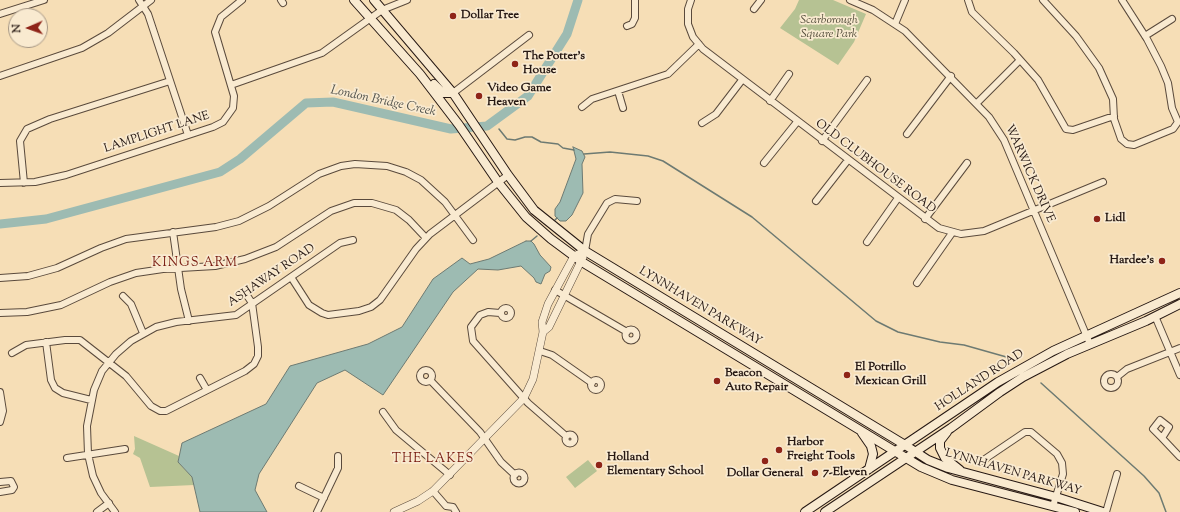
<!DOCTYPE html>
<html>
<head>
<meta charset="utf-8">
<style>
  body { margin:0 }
  #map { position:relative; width:1180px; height:512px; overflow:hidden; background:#f6deb6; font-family:"Sorts Mill Goudy",serif }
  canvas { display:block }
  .north { position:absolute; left:8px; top:8px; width:40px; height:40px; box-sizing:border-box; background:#f9ead0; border:1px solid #a59684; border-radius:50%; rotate:268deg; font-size:11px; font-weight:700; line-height:16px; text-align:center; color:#261813 }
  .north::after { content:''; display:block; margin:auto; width:14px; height:18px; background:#8f2418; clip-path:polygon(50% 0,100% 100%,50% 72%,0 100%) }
</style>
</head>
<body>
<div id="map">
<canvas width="1180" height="512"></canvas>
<div class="north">N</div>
</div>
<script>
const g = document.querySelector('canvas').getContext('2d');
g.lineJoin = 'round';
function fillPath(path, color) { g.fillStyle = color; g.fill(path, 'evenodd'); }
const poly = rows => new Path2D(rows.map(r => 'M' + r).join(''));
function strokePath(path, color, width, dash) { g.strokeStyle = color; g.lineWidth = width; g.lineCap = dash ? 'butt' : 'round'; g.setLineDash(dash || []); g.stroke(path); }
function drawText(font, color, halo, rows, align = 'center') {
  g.font = font + ' "Sorts Mill Goudy",serif'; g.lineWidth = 3.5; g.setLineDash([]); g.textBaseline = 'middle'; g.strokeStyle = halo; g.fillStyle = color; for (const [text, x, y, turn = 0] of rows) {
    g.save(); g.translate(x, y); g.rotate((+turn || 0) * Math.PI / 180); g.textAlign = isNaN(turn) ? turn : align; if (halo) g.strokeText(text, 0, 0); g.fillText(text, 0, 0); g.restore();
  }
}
fillPath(poly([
  [799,0,833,0,866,14,854,42,838,65,780,28,795,9],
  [134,436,179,456,178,462,192,477,194,485,150,487,140,458,133,454,135,449],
  [588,460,597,471,575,488,566,477]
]), '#b6c293');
const water = poly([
  [573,147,582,151,585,157,582,164,583,193,572,215,566,221,560,221,555,216,555,209,560,202,576,159,573,147],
  [526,241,531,241,534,244,540,255,551,267,550,271,545,274,541,284,536,282,534,278,521,266,498,270,478,269,453,292,383,395,345,370,317,383,259,474,255,490,267,512,200,512,192,477,178,462,182,443,266,404,290,366,368,344,402,327,433,279,462,258,470,264,489,259,526,241]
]);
fillPath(water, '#9dbbb2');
strokePath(water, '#6d7a72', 1);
strokePath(poly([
  [499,129,507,139,515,140,525,137,532,137,541,142,558,144,563,148,574,150],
  [584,154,610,152,648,156,663,161,752,217,876,321,898,332,940,342,964,345,1010,358],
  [555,220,557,218],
  [531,241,537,236],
  [1041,383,1144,476,1159,493,1166,512]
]), '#6d7a72', 1.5);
strokePath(poly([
  [0,224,46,219,220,172,240,159,306,103,333,102,451,129,487,126,528,96,567,34,578,0]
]), '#9dbbb2', 9);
const minor = poly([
  [139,0,148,14,188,135],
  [281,0,283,3],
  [691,0,688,9,688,24,693,37,703,49,939,228,961,234,984,231,1103,182],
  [850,0,873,10,905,31,989,117,1004,140,1090,344],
  [968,0,972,12,1014,53,1038,80,1066,129,1073,130,1114,116],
  [1043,0,1076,36,1099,68,1113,99,1114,119,1121,139,1127,144,1134,145,1173,129,1178,122,1172,108,1168,83,1161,66,1147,39,1122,0],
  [754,9,761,0],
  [0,14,44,0],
  [895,24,905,0],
  [627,26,632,24,635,18,635,0],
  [1145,36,1172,19],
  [0,76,82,48,108,33,151,0],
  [231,85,322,53,382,10,407,0],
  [618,91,623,108],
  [453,93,529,35],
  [770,101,789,74],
  [977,103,1020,60],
  [582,107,592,99,668,74,699,44],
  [702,123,716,114,742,80],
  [907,134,951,76],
  [822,141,867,80],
  [764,163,797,122],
  [0,183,35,182,66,175,213,127,223,122,233,108,234,96,215,32,221,17,242,0],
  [24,183,20,141,27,129,50,119,170,81],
  [816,201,848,160],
  [925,219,967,163],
  [173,232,181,289,189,321],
  [867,242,898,198],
  [585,251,588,234,607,203,615,199,637,201],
  [291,277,309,305,322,313,328,315,359,311,371,307,380,300,416,249,430,234,508,175],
  [0,278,28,276,57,268,101,248,126,239,216,227,239,221,269,206,319,174,341,166,355,164,387,166,406,172,421,180,445,202,473,240],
  [917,283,952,233],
  [555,290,627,332],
  [123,296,131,304,143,333],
  '501 313a5 5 0 1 1 10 0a5 5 0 1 1-10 0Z',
  [0,313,27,312,61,305,110,282,136,273,163,269,215,266,245,259,276,247,331,211,354,203,372,203,396,210,409,220,426,238],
  [500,313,488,312,480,315,471,327,473,341,528,403,566,436],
  [1155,316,1180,375],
  '625.5 335a5.5 5.5 0 1 1 11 0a5.5 5.5 0 1 1-11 0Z',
  [46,342,51,380,55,388,63,393,91,400],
  [540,351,552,355,592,383],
  [12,353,26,345,65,340,80,340,126,376,151,406,160,411,166,411,245,371,254,364,258,356,258,347,252,303,246,294],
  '420 376a6 6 0 1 1 12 0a6 6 0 1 1-12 0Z',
  '1104 381a7 7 0 1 1 14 0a7 7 0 1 1-14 0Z',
  [1117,377,1127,369,1180,348],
  [200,378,207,390],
  [430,380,480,432,501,462,515,475],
  '591 385a5 5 0 1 1 10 0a5 5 0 1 1-10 0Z',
  [0,392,3,411,0,422],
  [383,412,396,430,450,475],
  [1160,420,1169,427,1162,438,1153,429,1160,420],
  '565.5 439a4.5 4.5 0 1 1 9 0a4.5 4.5 0 1 1-9 0Z',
  [1162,438,1180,457],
  [67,458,125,449],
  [982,461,1025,432,1031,432,1057,454,1062,463,1063,474,1053,506],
  '513.5 478a5.5 5.5 0 1 1 11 0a5.5 5.5 0 1 1-11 0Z',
  [0,482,11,481,14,487,12,490,0,492],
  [299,486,324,498],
  [433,491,446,506,453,507,456,512],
  [97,512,109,503],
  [115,512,101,493,93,476,88,454,87,426,94,390,102,371,116,354,131,341,156,327,176,322,236,315,340,243,353,240],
  [317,512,338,468,338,456],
  [1106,512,1117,474]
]);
const tertiary = poly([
  [543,332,549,327,583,257],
  [394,512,418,501,433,491,524,398,533,379,543,332,542,322,548,304,574,256,585,251]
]);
const secondary = poly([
  [354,0,420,74,459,125,498,182,526,217,551,239,582,262,921,467,952,480,1075,512],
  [374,0,453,93,508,175,534,210,585,251,905,445,928,460,948,468,1056,497,1103,512],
  [434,84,443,93,453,93],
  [947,432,940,441,940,448,945,458,960,470],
  [862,433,871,446,873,454,869,469],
  [805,512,998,382,1053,351,1180,293],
  [825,512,951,428,1000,392,1023,377,1067,354,1146,321,1180,304]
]);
strokePath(minor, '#5a4a3c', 8);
strokePath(tertiary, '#5a4a3c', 8);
strokePath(secondary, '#261813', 10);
strokePath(minor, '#f9ead0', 6);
strokePath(tertiary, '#f9ead0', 7);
strokePath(secondary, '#f9ead0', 8);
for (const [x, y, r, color] of [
  [453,16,4,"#8f2418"],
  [515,64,4,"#8f2418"],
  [479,96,4,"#8f2418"],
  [1097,219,4,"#8f2418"],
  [1162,261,4,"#8f2418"],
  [847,375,4,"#8f2418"],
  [717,381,4,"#8f2418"],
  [779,450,4,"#8f2418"],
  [765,461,4,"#8f2418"],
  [599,465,4,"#8f2418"],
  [815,473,4,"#8f2418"]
]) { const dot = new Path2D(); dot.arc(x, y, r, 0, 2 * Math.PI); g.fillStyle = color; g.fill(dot); strokePath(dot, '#f9ead0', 1.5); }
drawText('bold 12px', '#261813', '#f9ead0', [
  ["Dollar Tree",461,16],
  ["The Potter's",523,57],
  ["House",523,71],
  ["Video Game",487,89],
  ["Heaven",487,103],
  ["Lidl",1105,219],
  ["Hardee's",1154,261,"right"],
  ["El Potrillo",855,368],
  ["Mexican Grill",855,382],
  ["Beacon",725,374],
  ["Auto Repair",725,388],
  ["Harbor",787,443],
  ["Freight Tools",787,457],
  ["Holland",607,458],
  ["Elementary School",607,472],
  ["7-Eleven",823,473],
  ["Dollar General",765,474,"center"]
], 'left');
drawText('italic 12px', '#514b39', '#f9ead0', [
  ["Scarborough",829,21],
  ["Square Park",829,35]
]);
drawText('12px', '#261813', '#f9ead0', [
  ["LAMPLIGHT LANE",157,133,-18],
  ["OLD CLUBHOUSE ROAD",875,167,37],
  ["WARWICK DRIVE",1029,174,66],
  ["ASHAWAY ROAD",272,276,-34],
  ["LYNNHAVEN PARKWAY",700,307,31],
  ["HOLLAND ROAD",980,381,-33],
  ["LYNNHAVEN PARKWAY",1013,473,16]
]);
drawText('italic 13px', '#50514b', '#f9ead0', [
  ["London Bridge Creek",383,102,12]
]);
g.letterSpacing = '1px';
drawText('13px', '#7a1f14', '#f9ead0', [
  ["KINGS ARM",195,264],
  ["THE LAKES",433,460]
]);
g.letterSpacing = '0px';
</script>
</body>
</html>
